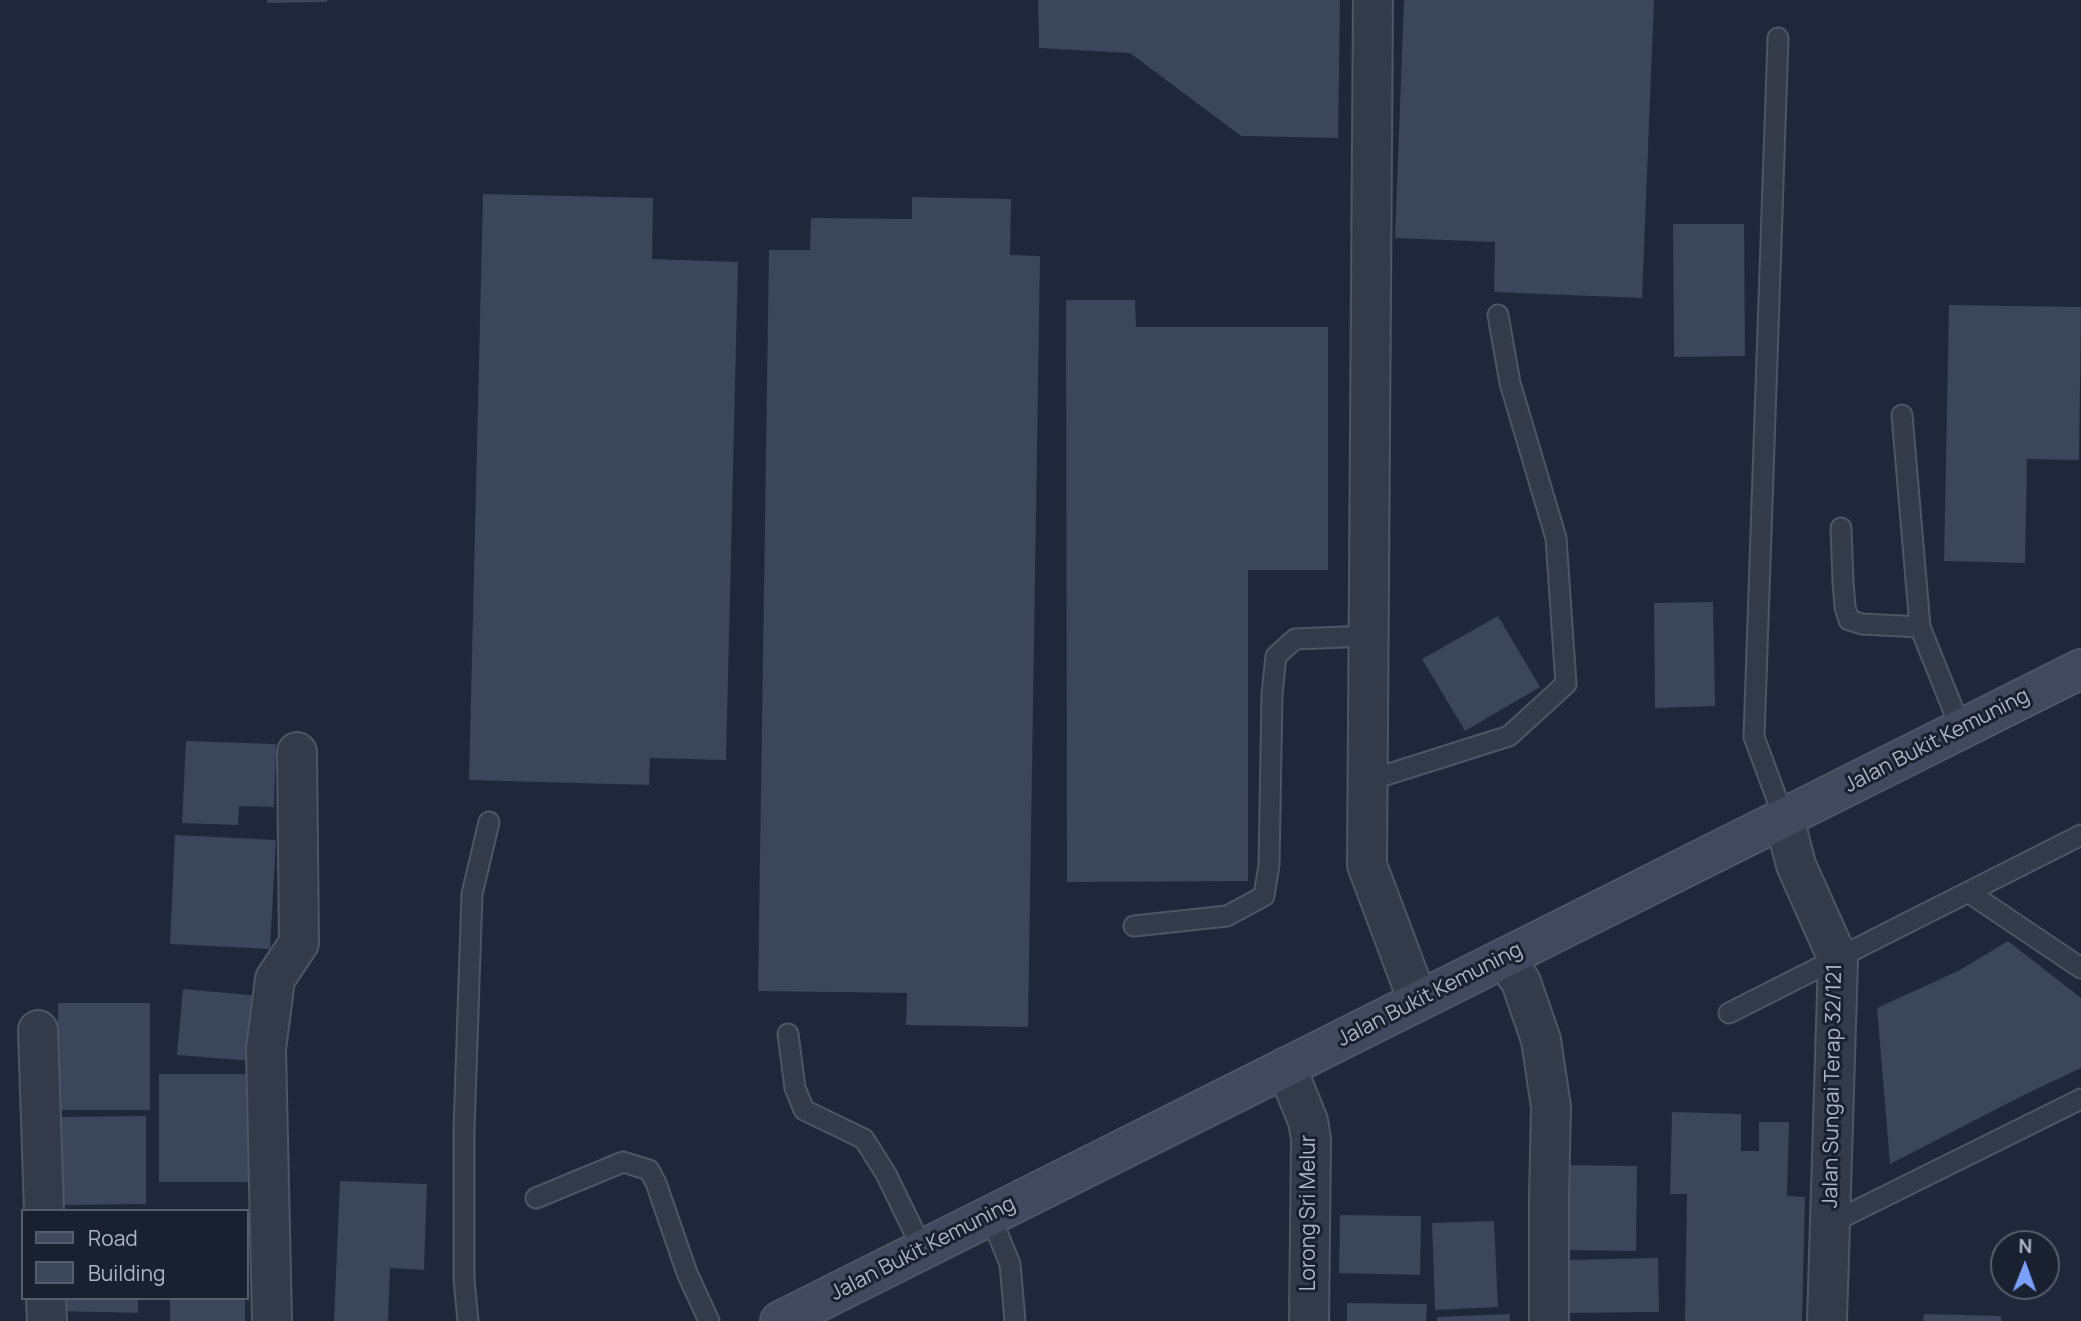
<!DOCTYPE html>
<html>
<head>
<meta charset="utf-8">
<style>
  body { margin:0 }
  #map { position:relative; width:2081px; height:1321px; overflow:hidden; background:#1f283a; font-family:Manrope,sans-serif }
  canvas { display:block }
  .legend { position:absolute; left:21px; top:1209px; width:228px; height:91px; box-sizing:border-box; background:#19202f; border:2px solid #555c6c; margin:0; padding:9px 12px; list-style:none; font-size:21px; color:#aeb5c7 }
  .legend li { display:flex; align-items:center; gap:14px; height:35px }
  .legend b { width:35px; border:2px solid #555c6c }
  .north { position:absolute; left:1990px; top:1230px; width:70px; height:70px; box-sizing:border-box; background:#19202f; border:2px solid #555c6c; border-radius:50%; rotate:1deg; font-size:19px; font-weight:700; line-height:28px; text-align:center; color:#aeb5c7 }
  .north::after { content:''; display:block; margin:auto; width:24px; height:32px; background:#7aa1ff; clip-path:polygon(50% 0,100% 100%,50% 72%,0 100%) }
</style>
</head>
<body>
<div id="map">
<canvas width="2081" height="1321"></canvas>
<ul class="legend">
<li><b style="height:9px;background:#41495e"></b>Road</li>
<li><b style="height:19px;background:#3b465a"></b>Building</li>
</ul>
<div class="north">N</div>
</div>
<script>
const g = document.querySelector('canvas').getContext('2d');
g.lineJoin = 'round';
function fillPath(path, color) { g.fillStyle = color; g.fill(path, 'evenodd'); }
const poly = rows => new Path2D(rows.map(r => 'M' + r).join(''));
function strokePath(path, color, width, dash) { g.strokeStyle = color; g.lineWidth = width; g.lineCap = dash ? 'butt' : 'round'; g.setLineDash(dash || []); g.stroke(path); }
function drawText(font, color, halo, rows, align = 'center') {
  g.font = font + ' Manrope,sans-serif'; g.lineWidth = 6; g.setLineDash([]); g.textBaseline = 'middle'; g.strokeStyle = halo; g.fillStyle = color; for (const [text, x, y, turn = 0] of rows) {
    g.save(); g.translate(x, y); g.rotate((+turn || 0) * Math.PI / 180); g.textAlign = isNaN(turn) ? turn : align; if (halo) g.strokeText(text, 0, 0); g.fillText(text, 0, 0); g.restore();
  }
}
fillPath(poly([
  [267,0,327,0,327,2,267,3],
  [1038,0,1340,0,1338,138,1241,136,1130,53,1039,48],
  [1404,0,1654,0,1642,298,1494,292,1495,242,1395,238],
  [483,194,653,198,652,259,738,262,726,760,650,758,649,785,469,780],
  [912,197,1011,199,1010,255,1040,256,1028,1027,906,1025,907,993,758,991,769,250,810,250,811,218,912,219],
  [1673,224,1744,224,1745,356,1674,357],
  [1066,300,1135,300,1136,327,1328,327,1328,570,1248,570,1248,881,1067,882],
  [1949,305,2081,307,2079,460,2027,459,2025,563,1944,561],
  [1713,602,1715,706,1655,708,1654,603],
  [1498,616,1540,687,1465,731,1422,659],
  [186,741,276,744,274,807,239,806,238,825,182,823],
  [175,835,276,840,270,949,170,944],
  [2008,941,2081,998,2081,1068,2024,1095,1890,1164,1877,1008,1960,970],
  [183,989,260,996,254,1061,177,1055],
  [58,1003,150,1003,150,1110,58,1110],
  [159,1074,254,1074,254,1182,159,1182],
  [1672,1112,1741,1114,1741,1151,1759,1151,1759,1122,1789,1122,1787,1196,1805,1197,1802,1321,1685,1321,1687,1194,1670,1194],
  [146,1116,146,1204,61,1205,61,1117],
  [1566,1165,1637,1166,1636,1251,1565,1250],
  [340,1181,427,1184,424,1270,390,1268,388,1321,334,1321],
  [1340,1215,1421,1216,1420,1275,1339,1273],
  [1494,1221,1498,1307,1435,1310,1432,1223],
  [1658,1258,1659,1312,1569,1313,1568,1260],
  [60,1298,138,1298,138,1313,59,1311],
  [170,1298,245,1298,245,1321,170,1321],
  [1347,1303,1427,1304,1426,1321,1347,1321],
  [1510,1314,1510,1321,1437,1321,1437,1317],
  [1924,1314,2001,1316,2001,1321,1923,1321]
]), '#3b465a');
const service = poly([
  [1778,38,1754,737,1784,818],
  [1902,415,1920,627],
  [1841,528,1843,582,1845,607,1849,620,1862,624,1920,627,1961,729],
  [1367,781,1509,736,1566,684,1556,538,1510,383,1498,315],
  [1968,892,2081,968],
  [1134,926,1227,916,1264,896,1269,865,1272,694,1276,656,1295,639,1368,636],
  [1729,1013,2081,835],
  [788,1034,795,1088,804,1110,864,1139,886,1174,923,1250],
  [536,1198,623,1162,649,1170,656,1183,687,1273,709,1321],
  [990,1215,1010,1264,1015,1321],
  [1829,1224,2081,1099],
  [468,1321,464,1279,464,1130,472,894,489,822]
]);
const minor = poly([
  [1373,0,1367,865,1418,1001],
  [1784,818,1796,865,1838,959,1827,1321],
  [1505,958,1521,982,1541,1040,1551,1107,1549,1197,1549,1321],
  [38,1030,44,1211],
  [1286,1067,1308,1121,1311,1139,1309,1321],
  [46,1298,47,1321],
  [272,1321,266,1049,275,979,299,943,297,752]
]);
const secondary = poly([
  [780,1321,2081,669]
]);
strokePath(service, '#4e5565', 23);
strokePath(minor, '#4e5565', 42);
strokePath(secondary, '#4e5565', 42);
strokePath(service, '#333a4a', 19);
strokePath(minor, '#333a4a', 38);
strokePath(secondary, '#41495e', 38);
drawText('21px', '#aeb5c7', '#19202f', [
  ["Jalan Bukit Kemuning",1937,741,-27],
  ["Jalan Bukit Kemuning",1430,995,-27],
  ["Jalan Sungai Terap 32/121",1833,1086,-89],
  ["Lorong Sri Melur",1309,1213,-90],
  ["Jalan Bukit Kemuning",923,1249,-27]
]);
</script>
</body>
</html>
